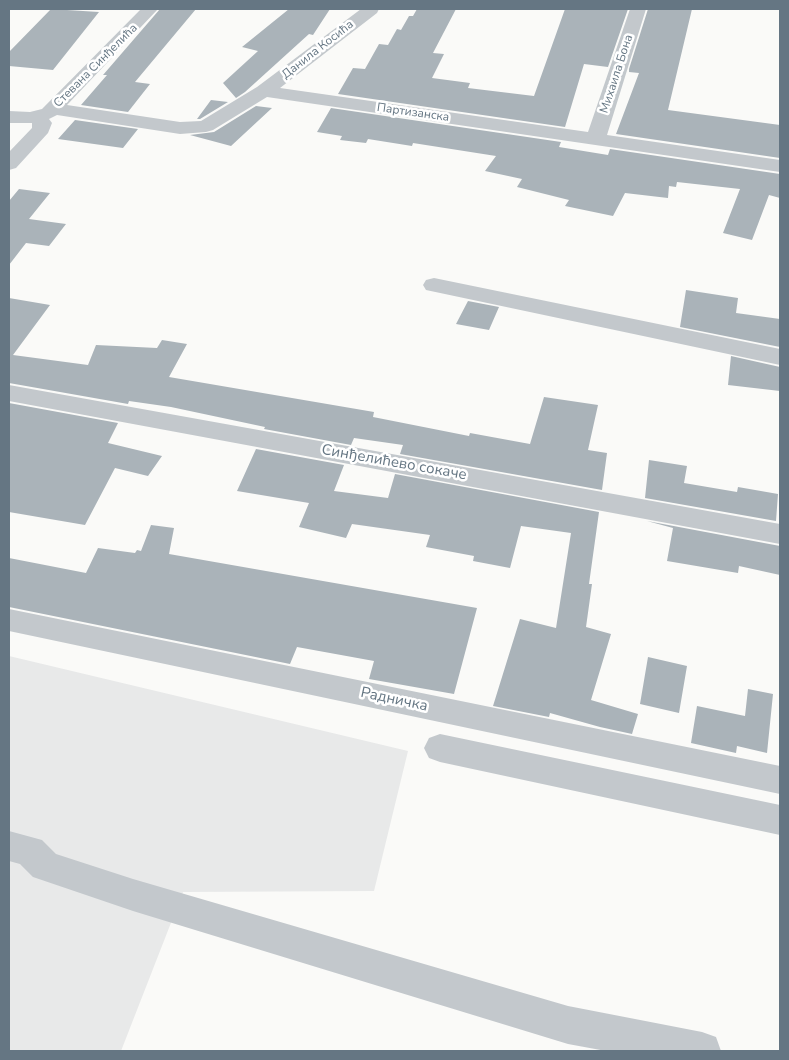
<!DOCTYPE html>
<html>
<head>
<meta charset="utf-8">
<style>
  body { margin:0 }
  #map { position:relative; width:789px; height:1060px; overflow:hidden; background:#fafaf8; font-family:"Nunito Sans",sans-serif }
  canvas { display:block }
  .frame { position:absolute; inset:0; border:10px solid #657683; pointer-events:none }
</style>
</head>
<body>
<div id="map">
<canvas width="789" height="1060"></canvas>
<div class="frame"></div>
</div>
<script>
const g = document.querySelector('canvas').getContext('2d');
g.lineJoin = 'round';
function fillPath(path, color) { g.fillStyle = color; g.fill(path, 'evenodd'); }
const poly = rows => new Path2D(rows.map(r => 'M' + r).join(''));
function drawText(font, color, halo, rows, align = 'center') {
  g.font = font + ' "Nunito Sans",sans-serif'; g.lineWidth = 5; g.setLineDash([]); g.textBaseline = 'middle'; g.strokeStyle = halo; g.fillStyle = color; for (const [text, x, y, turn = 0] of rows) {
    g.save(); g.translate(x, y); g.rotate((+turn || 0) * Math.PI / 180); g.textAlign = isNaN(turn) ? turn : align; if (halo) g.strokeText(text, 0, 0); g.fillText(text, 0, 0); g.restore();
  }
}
fillPath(poly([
  [9,656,408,751,374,891,183,892,121,1051,9,1051]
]), '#e8e9e9');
fillPath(poly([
  [51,9,99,12,53,70,9,66,9,52],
  [160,9,196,9,135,82,150,84,128,112,81,105,107,75,103,75],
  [289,9,330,9,313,35,309,34,245,92,236,98,223,83,258,51,242,47],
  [417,9,456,9,433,53,444,54,432,78,470,83,468,88,534,96,565,9,628,9,608,67,584,64,565,127,338,94,353,68,365,69,379,44,388,45,397,29,401,30,409,16,413,16],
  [648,9,692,9,668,110,780,125,780,158,616,134,639,73,629,72,629,69],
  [211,100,228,102,200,119,197,119],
  [256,106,272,108,231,146,190,135,214,132],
  [331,108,561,142,559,147,608,155,610,149,780,174,780,198,769,195,752,240,723,233,740,189,677,182,676,187,669,186,668,198,625,193,613,216,565,206,569,200,517,187,522,179,485,171,496,156,413,143,412,146,368,139,366,143,340,140,342,136,317,132],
  [75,120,138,129,123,148,58,139],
  [19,189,50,193,29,219,66,224,49,246,26,243,9,265,9,201],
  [686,290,738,298,736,313,780,319,780,347,680,327],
  [9,298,50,305,13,355,88,365,96,345,157,348,162,340,187,344,169,377,374,412,373,417,469,436,470,433,530,444,544,397,598,405,588,450,607,453,602,490,400,454,403,445,354,438,351,445,264,429,265,427,171,407,129,401,128,404,9,383],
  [468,301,499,307,489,330,456,324],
  [731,356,780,367,780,391,728,385],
  [9,403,118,423,108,443,162,456,148,476,115,468,85,525,9,512],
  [256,449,344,465,334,491,388,498,395,474,599,512,589,584,592,584,586,627,611,634,591,700,638,714,632,734,600,727,550,713,549,717,493,706,520,619,556,628,571,533,521,526,510,568,473,561,474,556,426,547,430,535,352,524,346,538,299,527,309,503,237,491],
  [649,460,687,466,684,483,737,492,738,487,778,494,776,521,645,498],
  [647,521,780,546,780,575,739,566,738,573,667,561,673,528],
  [151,525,174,528,169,554,477,608,454,694,369,679,374,661,297,647,290,664,9,607,9,558,86,573,98,548,135,553,137,550,141,551],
  [648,657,687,666,679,713,640,704],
  [748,689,773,694,767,753,737,746,736,753,691,743,697,706,745,716]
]), '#aab3b9');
fillPath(poly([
  [141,9,158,9,67,105,180,122,201,121,257,87,361,9,379,9,377,13,280,88,588,132,630,9,646,9,607,135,780,160,780,172,267,97,213,130,206,132,180,134,57,115,49,119,52,123,48,133,16,168,9,170,9,152,32,128,32,123,9,123,9,111,30,112,42,109,141,9],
  [434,278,780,349,780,365,426,290,423,285,426,280,434,278],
  [9,385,780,524,780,544,9,401,9,385],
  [9,609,780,766,780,794,9,631,9,609],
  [440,734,780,805,780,835,440,762,429,758,424,748,429,738,440,734],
  [9,831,42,840,56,854,133,879,568,1006,702,1032,716,1037,721,1051,606,1051,568,1044,133,911,33,877,20,864,9,861,9,831]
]), '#c3c8cc');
drawText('12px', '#657683', '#fff', [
  ["Данила Косића",318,50,-38],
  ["Стевана Синђелића",96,66,-45],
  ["Михаила Бона",617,74,-72],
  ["Партизанска",413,113,8]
]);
drawText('15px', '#657683', '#fff', [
  ["Синђелићево сокаче",394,463,10],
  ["Радничка",394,700,12]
]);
</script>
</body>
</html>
